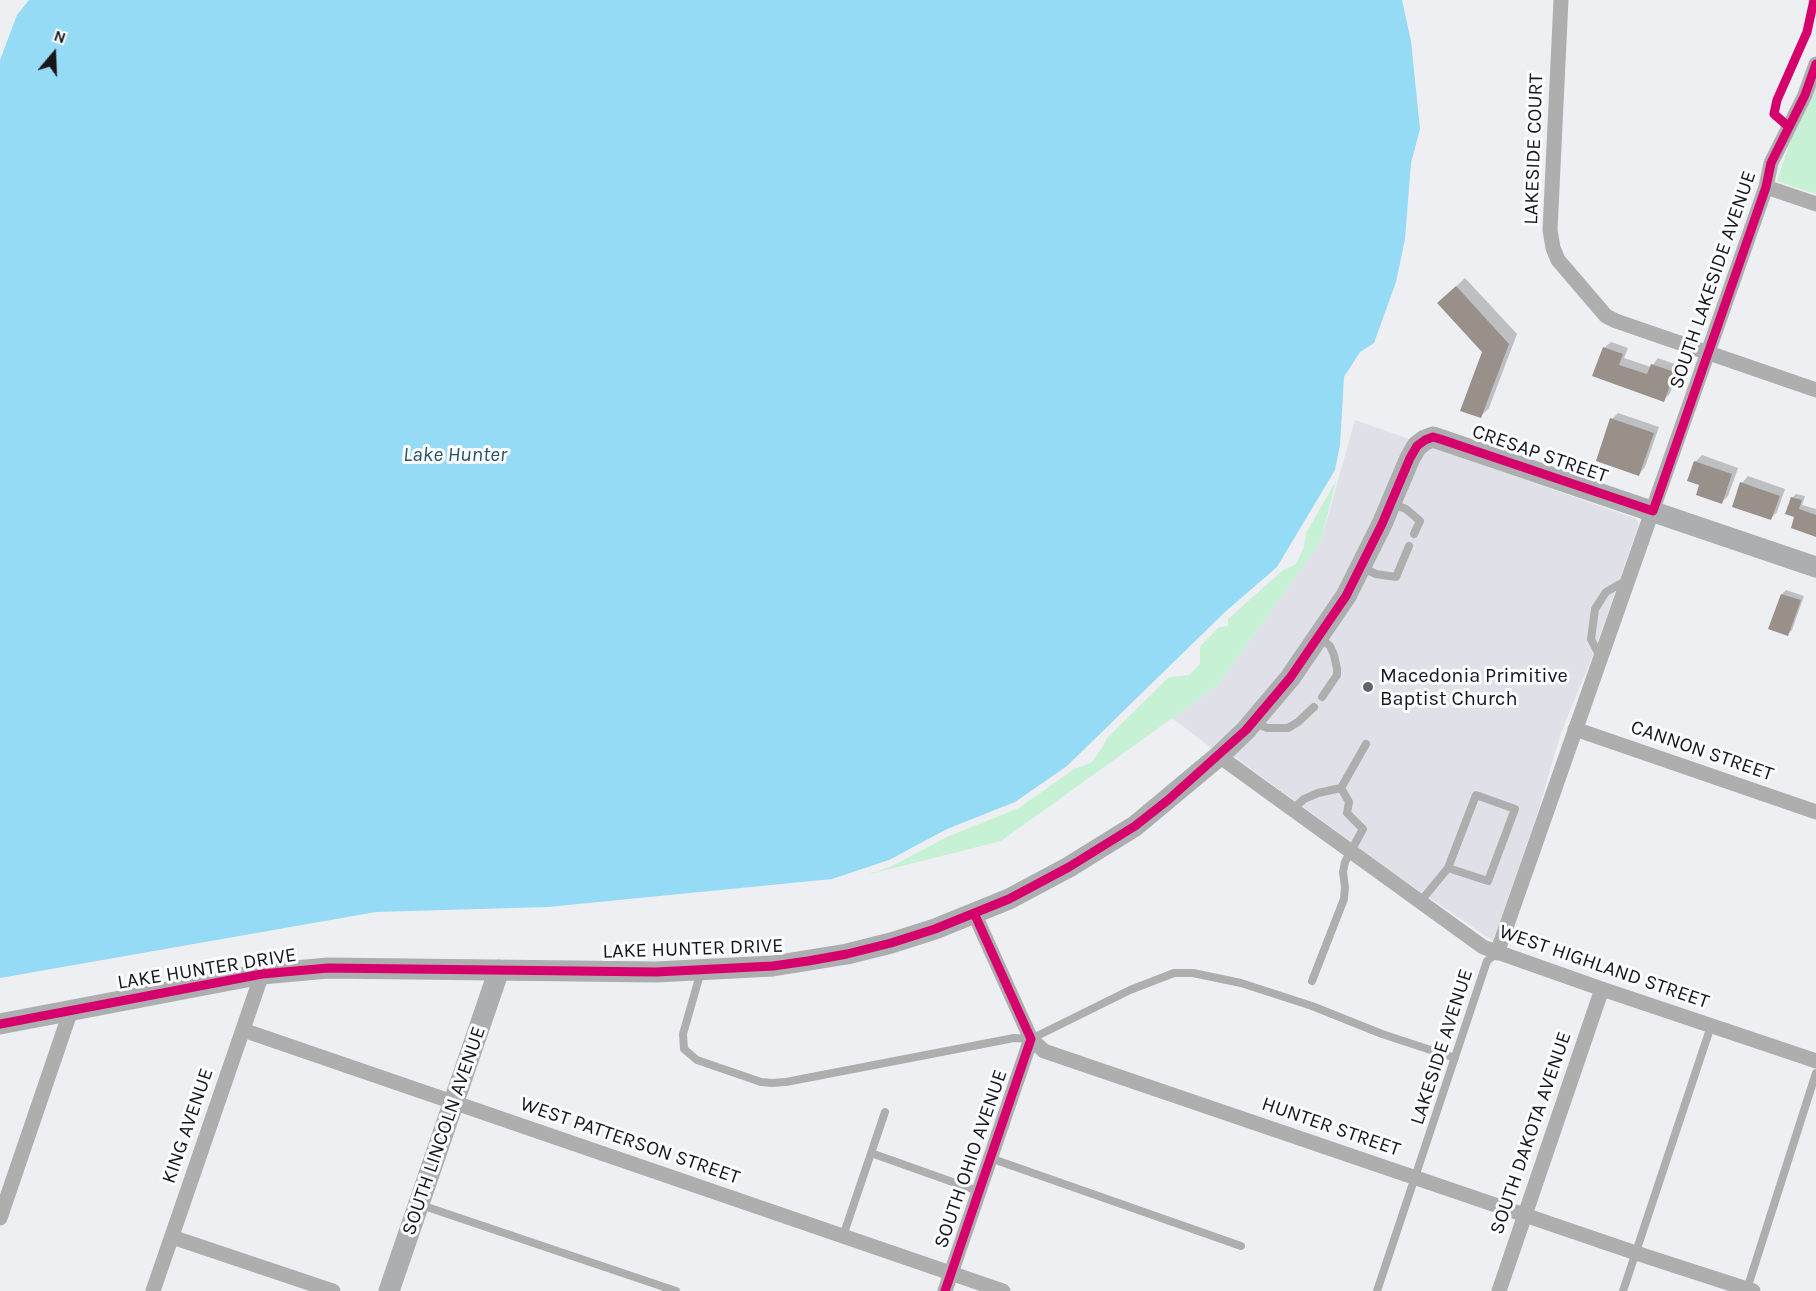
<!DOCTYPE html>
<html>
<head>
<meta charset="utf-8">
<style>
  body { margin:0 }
  #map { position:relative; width:1816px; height:1291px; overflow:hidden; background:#eeeff3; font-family:Karla,sans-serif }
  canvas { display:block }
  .north { position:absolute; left:24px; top:24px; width:60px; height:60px; -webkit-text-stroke:4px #fbfcff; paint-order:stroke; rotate:19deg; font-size:16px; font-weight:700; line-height:24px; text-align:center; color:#171719 }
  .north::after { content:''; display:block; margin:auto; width:21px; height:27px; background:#171719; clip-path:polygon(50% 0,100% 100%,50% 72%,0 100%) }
</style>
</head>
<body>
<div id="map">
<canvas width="1816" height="1291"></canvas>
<div class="north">N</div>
</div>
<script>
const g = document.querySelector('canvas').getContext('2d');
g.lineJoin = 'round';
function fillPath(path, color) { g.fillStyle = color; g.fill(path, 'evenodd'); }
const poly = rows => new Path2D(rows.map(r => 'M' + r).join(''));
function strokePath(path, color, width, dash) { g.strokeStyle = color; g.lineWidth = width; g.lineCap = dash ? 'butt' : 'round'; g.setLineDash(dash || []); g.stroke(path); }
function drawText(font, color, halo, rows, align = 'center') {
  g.font = font + ' Karla,sans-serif'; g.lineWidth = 6; g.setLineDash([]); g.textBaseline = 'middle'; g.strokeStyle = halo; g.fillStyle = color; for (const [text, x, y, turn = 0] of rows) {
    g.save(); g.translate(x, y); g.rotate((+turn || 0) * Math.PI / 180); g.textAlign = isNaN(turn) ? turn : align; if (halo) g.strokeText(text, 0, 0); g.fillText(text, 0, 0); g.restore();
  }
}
fillPath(poly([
  [1355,420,1412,440,1360,555,1310,636,1240,724,1214,750,1172,718,1217,686,1321,541],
  [1431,447,1637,519,1639,524,1594,652,1561,733,1537,815,1493,941,1402,879,1232,755,1251,736,1423,452]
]), '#dfe0e8');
fillPath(poly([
  [1816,64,1816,194,1777,181],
  [1336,481,1321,541,1217,686,1001,841,866,875,890,867,949,836,1019,808,1074,769,1091,763,1102,748,1107,738,1169,677,1189,675,1200,664,1200,646,1219,627,1228,626,1228,619,1283,570,1296,564,1304,547,1306,533]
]), '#c7f1d4');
fillPath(poly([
  [29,0,1402,0,1411,41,1420,129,1411,163,1405,239,1396,282,1374,343,1360,352,1344,377,1340,445,1335,470,1277,567,1225,612,1067,766,1015,802,947,829,889,860,832,879,548,907,376,912,0,978,0,60,17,15]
]), '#95dbf6');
fillPath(poly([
  [1465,278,1517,334,1489,408,1480,417,1484,351,1448,294],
  [1611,342,1628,348,1624,358,1651,367,1658,358,1680,366,1670,393,1664,400,1594,375,1604,348],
  [1618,413,1659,427,1645,467,1639,474,1612,419],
  [1702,455,1738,468,1728,496,1722,502,1701,484,1695,462],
  [1748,476,1785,489,1777,512,1771,518,1742,483],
  [1796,494,1805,496,1802,505,1816,509,1816,535,1796,516,1792,498],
  [1786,590,1804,596,1792,630,1788,634,1782,594]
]), '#0003');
fillPath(poly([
  [1456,286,1509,344,1481,418,1460,411,1482,352,1437,303],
  [1603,347,1623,354,1619,365,1647,374,1651,364,1675,372,1664,402,1592,376],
  [1610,418,1654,433,1639,476,1596,461],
  [1694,461,1732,474,1722,504,1696,495,1699,485,1687,481],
  [1740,482,1780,496,1771,520,1732,507],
  [1791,497,1802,500,1799,509,1816,515,1816,537,1791,528,1794,517,1785,514],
  [1781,594,1801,600,1788,636,1768,629]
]), '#999189');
strokePath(poly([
  [1393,504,1406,509,1420,521,1414,534],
  [1363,568,1376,574,1396,577,1409,546],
  [1319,637,1330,646,1334,655,1337,669,1337,675,1322,697],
  [1600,657,1591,639,1595,609,1606,592,1627,580],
  [1254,722,1267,728,1288,728,1298,722,1314,707],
  [1341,788,1366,744],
  [1292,810,1304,799,1318,793,1341,788],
  [1420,902,1448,868,1476,795,1515,809,1488,881,1448,868],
  [701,971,683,1034,684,1049,697,1060,761,1082,772,1083,786,1082,1014,1038,1031,1039,1130,990,1174,973,1193,973,1241,983,1312,1006,1382,1034,1455,1058],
  [1312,981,1344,899,1345,887,1343,872,1345,862,1363,829,1347,813,1349,802,1341,788],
  [871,1153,978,1191],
  [990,1158,1241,1246],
  [421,1205,676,1291],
  [843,1236,885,1112],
  [1747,1289,1816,1073],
  [1377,1291,1487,961,1497,953],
  [1623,1291,1711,1026]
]), '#aeaeae', 8);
strokePath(poly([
  [1561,0,1550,230,1553,248,1558,260,1606,316,1616,321,1816,390],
  [1766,187,1816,204],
  [1575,729,1816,812],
  [1219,756,1483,947,1602,989,1816,1061],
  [974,913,1031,1039,1044,1051,1636,1253,1753,1291],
  [1497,953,1766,187,1771,163,1805,95,1816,64],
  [243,1030,1003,1291],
  [0,1218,71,1010],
  [172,1237,333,1291],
  [153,1291,262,974],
  [945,1291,1031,1039],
  [1499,1291,1602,989]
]), '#aeaeae', 15);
strokePath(poly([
  [0,1024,262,974,328,968,656,972,773,966,847,954,891,943,935,929,1009,899,1069,867,1135,826,1219,756,1246,730,1290,678,1346,596,1382,524,1410,458,1417,446,1425,440,1433,437,1816,567],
  [389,1291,499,970]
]), '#adaeaf', 21);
strokePath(poly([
  [1789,127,1774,114,1777,100,1807,32,1814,0],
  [0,1024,262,974,328,968,656,972,773,966,808,961,847,954,891,943,935,929,1009,899,1069,867,1135,826,1168,800,1246,730,1290,678,1346,596,1382,524,1410,458,1417,446,1425,440,1433,437,1440,439,1653,511,1766,187,1771,163,1805,95,1816,64],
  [945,1291,1031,1039,974,913]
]), '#d6006c', 9);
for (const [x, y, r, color] of [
  [1368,687,6,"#626365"]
]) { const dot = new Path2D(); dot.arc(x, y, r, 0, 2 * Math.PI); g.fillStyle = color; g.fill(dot); strokePath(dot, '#fbfcff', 2); }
drawText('20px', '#171719', '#fbfcff', [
  ["LAKESIDE COURT",1534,149,-88],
  ["SOUTH LAKESIDE AVENUE",1713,280,-71],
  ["CRESAP STREET",1540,454,19],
  ["CANNON STREET",1702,751,19],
  ["LAKE HUNTER DRIVE",693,949,-2],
  ["WEST HIGHLAND STREET",1604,967,19],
  ["LAKE HUNTER DRIVE",207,969,-9],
  ["LAKESIDE AVENUE",1442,1047,-72],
  ["KING AVENUE",188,1126,-71],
  ["HUNTER STREET",1331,1127,19],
  ["SOUTH LINCOLN AVENUE",444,1131,-71],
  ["SOUTH DAKOTA AVENUE",1531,1133,-71],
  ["WEST PATTERSON STREET",630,1141,19],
  ["SOUTH OHIO AVENUE",971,1159,-71]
]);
drawText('20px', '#171719', '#fbfcff', [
  ["Macedonia Primitive",1380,676],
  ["Baptist Church",1380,699]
], 'left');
drawText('italic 21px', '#275363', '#fbfcff', [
  ["Lake Hunter",455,455]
]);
</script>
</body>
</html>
